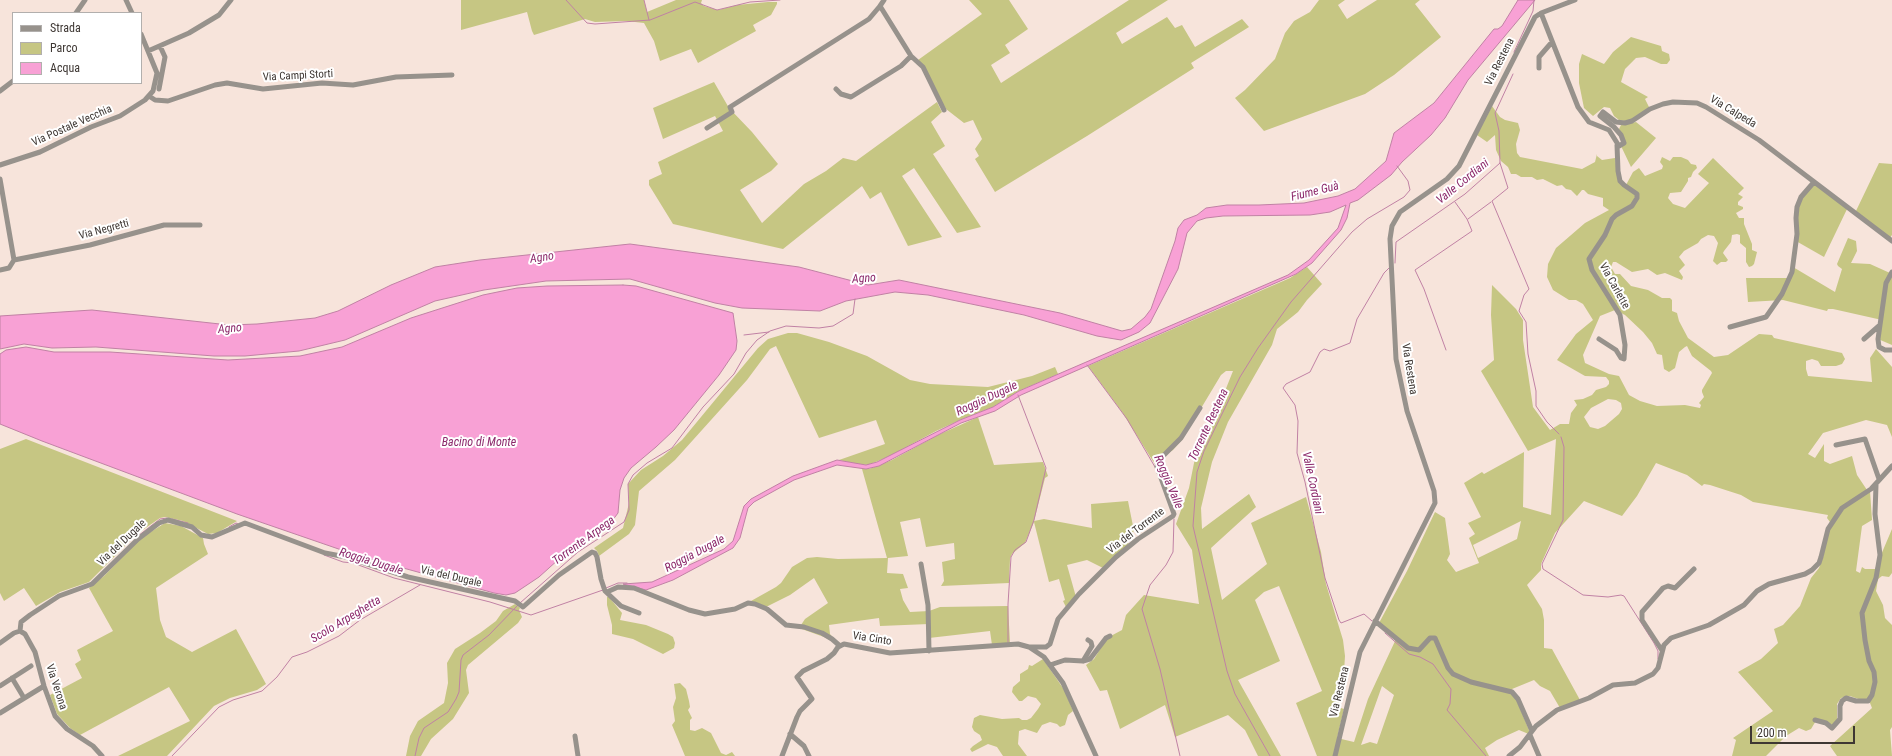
<!DOCTYPE html>
<html>
<head>
<meta charset="utf-8">
<style>
  body { margin:0 }
  #map { position:relative; width:1892px; height:756px; overflow:hidden; background:#f7e4db; font-family:"Roboto Condensed",sans-serif }
  canvas { display:block }
  .legend { position:absolute; left:12px; top:12px; width:130px; height:72px; box-sizing:border-box; background:#fff; border:1px solid #b2afad; margin:0; padding:5px 7px; list-style:none; font-size:12px; color:#3e3733 }
  .legend li { display:flex; align-items:center; gap:8px; height:20px }
  .legend b { width:20px; border:1px solid #b2afad }
  .scale { position:absolute; left:1750px; top:726px; width:105px; height:18px; box-sizing:border-box; border:2px solid #3e3733; border-top:0; padding-left:5px; font-size:12px; line-height:14px; white-space:nowrap; color:#3e3733; -webkit-text-stroke:3px #fff; paint-order:stroke }
</style>
</head>
<body>
<div id="map">
<canvas width="1892" height="756"></canvas>
<ul class="legend">
<li><b style="height:5px;background:#97928c"></b>Strada</li>
<li><b style="height:11px;background:#c6c683"></b>Parco</li>
<li><b style="height:11px;background:#f8a1d5"></b>Acqua</li>
</ul>
<div class="scale">200 m</div>
</div>
<script>
const g = document.querySelector('canvas').getContext('2d');
g.lineJoin = 'round';
function fillPath(path, color) { g.fillStyle = color; g.fill(path, 'evenodd'); }
const poly = rows => new Path2D(rows.map(r => 'M' + r).join(''));
function strokePath(path, color, width, dash) { g.strokeStyle = color; g.lineWidth = width; g.lineCap = dash ? 'butt' : 'round'; g.setLineDash(dash || []); g.stroke(path); }
function drawText(font, color, halo, rows, align = 'center') {
  g.font = font + ' "Roboto Condensed",sans-serif'; g.lineWidth = 4; g.setLineDash([]); g.textBaseline = 'middle'; g.strokeStyle = halo; g.fillStyle = color; for (const [text, x, y, turn = 0] of rows) {
    g.save(); g.translate(x, y); g.rotate((+turn || 0) * Math.PI / 180); g.textAlign = isNaN(turn) ? turn : align; if (halo) g.strokeText(text, 0, 0); g.fillText(text, 0, 0); g.restore();
  }
}
fillPath(poly([
  [461,0,644,0,647,12,676,0,702,0,701,3,704,6,718,10,737,5,768,2,777,2,777,4,771,15,753,25,756,31,698,63,691,49,660,61,654,41,644,23,626,21,595,22,585,19,534,35,532,31,527,12,461,30],
  [969,0,1009,0,1028,29,1005,45,1010,53,991,65,1001,83,1129,0,1168,0,1116,33,1122,44,1167,17,1175,28,1182,25,1195,47,1242,19,1249,27,1191,63,1194,68,1087,136,995,192,975,159,979,156,975,149,982,139,973,120,964,123,946,109,918,60,982,14],
  [1319,0,1345,0,1338,5,1347,19,1377,0,1420,0,1415,4,1441,37,1394,75,1365,94,1264,131,1235,98,1245,90,1275,59,1285,33,1294,21,1310,12],
  [1631,37,1661,46,1662,51,1669,54,1670,60,1667,64,1661,64,1645,57,1636,58,1625,69,1621,82,1648,97,1645,99,1650,109,1631,120,1625,121,1619,120,1614,116,1610,108,1604,107,1593,116,1584,108,1579,83,1579,64,1582,54,1604,64,1613,52],
  [714,82,729,108,752,132,778,164,771,171,740,190,762,223,804,184,826,171,843,158,856,161,937,102,942,112,931,122,945,146,933,154,981,227,957,233,914,168,902,176,942,237,908,246,881,192,870,199,862,186,783,249,673,224,649,185,649,180,662,174,658,162,723,131,715,116,663,139,653,108],
  [1492,106,1500,117,1505,120,1518,123,1520,130,1516,144,1517,153,1520,157,1582,169,1595,162,1597,154,1597,156,1602,160,1615,158,1618,177,1626,185,1633,172,1639,168,1645,176,1662,169,1663,166,1660,162,1662,157,1670,161,1673,157,1681,157,1688,160,1691,164,1696,165,1697,168,1693,172,1691,177,1688,178,1688,181,1681,192,1670,193,1668,198,1673,204,1685,208,1709,183,1698,174,1713,158,1744,188,1738,194,1743,197,1738,202,1738,205,1743,207,1743,209,1736,213,1739,218,1744,218,1744,224,1752,244,1752,250,1757,252,1754,264,1752,266,1749,267,1746,262,1746,248,1740,243,1740,235,1737,234,1732,235,1731,242,1724,251,1723,253,1728,260,1726,262,1721,262,1717,265,1713,261,1718,243,1714,236,1708,235,1701,239,1698,243,1684,251,1679,257,1685,265,1679,271,1683,277,1682,280,1665,273,1657,275,1648,269,1632,272,1616,262,1613,262,1611,267,1615,274,1620,274,1631,286,1648,290,1662,298,1670,298,1672,300,1672,311,1677,313,1679,321,1688,338,1714,357,1728,355,1759,334,1772,335,1774,338,1842,353,1845,359,1842,364,1836,366,1821,366,1818,361,1812,359,1806,361,1806,369,1808,376,1872,382,1870,358,1876,349,1892,367,1892,437,1887,425,1866,420,1823,433,1808,454,1815,458,1824,444,1824,461,1830,464,1852,456,1857,475,1867,490,1870,491,1872,520,1862,526,1856,571,1860,573,1862,567,1865,569,1875,569,1892,529,1892,573,1889,577,1882,576,1878,579,1876,591,1883,605,1885,618,1892,625,1892,727,1890,730,1892,756,1837,756,1830,746,1872,708,1870,703,1850,696,1841,698,1837,704,1837,721,1832,725,1817,719,1811,729,1806,731,1799,728,1786,736,1766,756,1732,756,1736,740,1733,738,1773,711,1738,672,1761,659,1778,643,1774,629,1783,625,1800,606,1811,578,1819,568,1823,557,1830,522,1827,518,1828,515,1753,502,1741,495,1710,485,1704,484,1702,486,1687,475,1656,463,1637,496,1622,516,1584,501,1555,533,1541,564,1541,570,1527,585,1542,609,1544,620,1544,648,1552,649,1580,700,1560,708,1550,691,1540,686,1534,680,1512,689,1531,735,1519,730,1497,740,1485,748,1489,756,1317,756,1296,703,1322,691,1279,586,1264,592,1255,600,1280,661,1238,680,1281,756,1258,756,1245,730,1228,715,1175,737,1165,705,1120,729,1107,690,1100,691,1086,665,1094,659,1107,638,1122,630,1126,615,1144,595,1199,604,1192,550,1176,524,1189,488,1196,453,1209,421,1225,391,1233,371,1226,371,1221,375,1182,440,1173,450,1161,458,1156,466,1122,412,1088,366,1290,278,1307,267,1322,284,1307,300,1298,312,1277,329,1272,345,1228,422,1212,462,1201,508,1202,529,1249,494,1256,507,1211,548,1222,600,1267,564,1251,523,1306,497,1321,552,1326,584,1343,640,1345,656,1344,672,1338,707,1344,709,1337,738,1354,742,1368,699,1396,639,1379,623,1407,571,1435,512,1445,518,1450,554,1447,560,1456,572,1479,563,1469,538,1475,534,1468,523,1481,517,1464,483,1482,472,1484,474,1524,452,1523,507,1551,515,1556,439,1528,451,1481,371,1494,360,1491,315,1492,285,1516,309,1523,320,1523,340,1533,407,1550,430,1560,424,1569,424,1571,413,1577,405,1574,400,1583,399,1592,395,1596,390,1606,387,1609,384,1609,381,1606,377,1585,376,1557,360,1576,334,1593,320,1583,304,1576,300,1569,300,1553,290,1547,277,1548,264,1556,248,1585,223,1609,210,1603,206,1603,198,1588,194,1584,190,1582,190,1577,196,1571,190,1566,189,1562,185,1557,186,1543,179,1537,180,1532,177,1521,177,1516,174,1511,174,1508,167,1501,161,1496,150,1495,135,1487,142,1477,135],
  [1615,310,1625,315,1643,332,1652,343,1657,354,1662,355,1664,369,1669,372,1675,368,1679,352,1685,347,1687,346,1692,356,1711,371,1712,373,1702,390,1702,392,1704,397,1699,403,1701,405,1700,408,1685,405,1657,406,1640,401,1629,395,1619,376,1609,374,1585,363,1583,355,1600,316],
  [1608,399,1616,400,1621,403,1622,409,1619,414,1605,426,1598,429,1590,427,1584,417,1591,408],
  [1521,521,1517,539,1478,558,1473,545],
  [1382,686,1394,695,1377,744,1370,742,1361,745],
  [1636,122,1656,138,1631,167,1621,146,1625,141,1619,129,1621,125],
  [1879,163,1892,164,1892,235,1889,239,1855,213],
  [1814,181,1848,207,1824,257,1796,241,1797,206],
  [1848,238,1856,241,1857,251,1851,263,1870,264,1890,273,1892,270,1892,345,1878,339,1882,320,1833,309,1828,309,1827,311,1783,300,1748,302,1746,278,1790,278,1793,267,1835,292,1842,269,1838,266,1837,264],
  [788,333,797,333,829,342,867,356,910,380,930,384,988,387,1032,376,1055,367,1058,374,1019,391,993,407,960,420,936,431,890,456,868,465,856,464,839,460,885,444,876,420,819,438,776,346,770,349,747,380,675,460,639,491,635,525,629,534,599,556,597,551,594,548,623,528,629,503,628,484,641,470,663,456,682,440,758,348,768,339],
  [978,417,994,465,1043,462,1048,476,1045,478,1034,521,1044,519,1092,528,1091,504,1128,501,1134,531,1125,539,1129,544,1103,568,1087,560,1067,565,1076,597,1066,607,1063,601,1065,600,1059,579,1049,582,1034,522,1025,543,1012,554,1010,559,1009,583,941,586,944,581,942,562,955,559,954,543,926,547,920,518,900,522,908,556,888,558,887,573,903,574,908,588,900,589,903,600,910,612,929,611,940,607,1008,606,1010,643,992,645,990,631,929,638,929,624,880,626,879,618,829,625,830,634,839,645,824,637,799,628,805,619,828,603,814,578,790,595,766,607,751,601,776,587,781,583,792,567,807,558,817,557,838,559,887,558,862,469,869,469,892,460,938,435],
  [26,439,237,521,217,533,208,534,183,521,165,517,160,518,137,534,89,582,60,592,36,606,24,588,4,601,0,593,0,449],
  [165,523,181,526,203,538,204,544,208,554,156,588,160,620,166,637,192,652,236,629,266,684,257,690,230,698,214,706,167,756,118,756,190,721,169,687,80,735,70,728,57,714,50,695,82,678,75,664,81,660,77,650,113,631,89,588,104,576,141,538],
  [607,597,609,597,622,613,620,620,646,625,668,634,673,637,675,643,674,648,663,654,633,639,612,634,612,625,607,605],
  [515,604,520,608,519,610,522,617,518,623,468,665,466,670,469,693,453,719,431,739,421,756,406,756,410,736,418,721,444,703,448,683,447,663,455,649,480,633,496,621,503,611],
  [1043,659,1065,691,1073,711,1068,715,1065,725,1060,727,1057,724,1050,722,1042,725,1037,733,1025,729,1019,731,1018,744,1027,756,1003,756,997,747,988,744,972,752,970,749,973,746,982,740,980,735,974,731,972,727,974,718,980,715,1002,719,1019,718,1022,720,1027,720,1031,718,1038,709,1041,704,1036,698,1028,696,1022,701,1019,701,1012,692,1013,687,1020,681,1020,674,1028,669,1029,665,1032,666],
  [680,683,686,689,689,701,690,707,688,710,692,718,690,720,690,730,695,731,702,728,711,733,721,753,726,755,732,752,735,756,685,756,672,725,675,721,673,707,676,698,674,684]
]), '#c6c683');
const water = poly([
  [1518,0,1535,0,1468,80,1445,118,1431,135,1402,162,1391,175,1358,200,1350,203,1347,218,1341,230,1312,263,1296,274,1021,395,995,411,961,423,879,466,866,469,837,465,794,480,754,502,748,508,740,538,733,548,673,580,646,590,623,584,652,582,724,549,733,541,744,506,751,499,793,476,837,460,866,465,877,462,960,420,993,407,1019,391,1288,275,1309,260,1338,228,1346,205,1330,212,1310,215,1223,216,1206,218,1197,221,1187,233,1178,269,1150,323,1139,332,1121,340,1097,336,1024,315,928,295,895,292,846,301,820,311,742,308,715,303,630,279,546,281,484,290,435,301,345,340,299,351,245,356,214,356,96,347,52,348,24,344,0,349,0,316,92,310,229,325,257,324,315,318,338,311,391,285,435,267,480,260,630,244,799,267,868,285,899,280,1060,313,1122,331,1131,329,1145,317,1151,309,1175,241,1178,228,1184,220,1197,215,1206,208,1227,205,1259,205,1304,203,1338,196,1355,189,1386,161,1394,133,1434,103,1494,29,1498,29,1502,26,1518,0],
  [623,285,636,286,733,313,737,341,736,350,719,375,674,430,656,447,631,468,624,478,620,490,618,513,612,521,569,550,539,577,515,593,506,595,494,593,356,555,237,514,42,441,0,424,0,354,6,350,26,347,54,352,110,352,228,360,300,356,342,347,411,318,483,295,517,288,547,286,623,285]
]);
fillPath(water, '#f8a1d5');
strokePath(water, '#c081a4', 1);
strokePath(poly([
  [566,0,587,23,595,24,650,20,695,2,717,10,750,2,780,0],
  [644,0,649,20],
  [1514,52,1533,11,1534,0],
  [1500,163,1508,188,1492,201,1529,289,1524,295,1519,311,1526,322,1528,354,1536,391,1536,406,1547,422,1559,434],
  [1468,219,1491,202],
  [1395,263,1396,242,1465,194,1500,163,1499,131,1495,113,1513,74],
  [744,335,769,332],
  [1446,350,1424,289,1415,270,1472,231,1467,219,1455,202],
  [1087,365,1127,419,1155,467],
  [1561,437,1564,447,1563,520,1542,564,1543,569,1583,595,1608,597,1621,595,1624,596,1654,643,1658,651,1658,659],
  [172,519,188,523],
  [1174,519,1173,552,1166,565,1150,585,1142,609,1160,669,1180,756],
  [229,527,236,523,238,524],
  [138,536,160,519,167,518],
  [324,555,343,562,353,563,394,578,490,602,531,615,603,590],
  [606,588,618,583,627,583],
  [520,603,578,552,624,522,629,510,628,484,633,475,647,463,672,448,703,407,734,374,746,353,757,340,770,331,786,326,819,328,833,326,853,314,855,299],
  [1372,621,1364,614,1341,623,1339,620,1325,578,1305,482,1297,453,1298,421,1295,405,1283,388,1286,384,1310,372,1320,352,1324,349,1330,351,1350,343,1357,319,1384,273,1389,268],
  [1385,633,1409,654,1420,657,1433,664,1451,689,1450,704,1447,710,1486,756],
  [1008,642,1008,604,1011,557,1015,550,1026,542,1034,520,1046,468,1018,395],
  [172,756,219,707,233,700,262,691,277,677,292,657,307,652,339,636,360,620,420,585],
  [415,756,419,738,424,728,448,712,456,699,459,692,461,660,463,655,489,635,518,605],
  [1270,756,1235,694,1227,671,1193,526,1197,472,1204,451,1240,377,1258,348,1291,302,1352,232,1367,219,1404,197,1410,190,1408,181,1397,166]
]), '#c081a4', 1);
strokePath(poly([
  [126,0,132,13],
  [884,0,880,6,911,56,923,67,944,110],
  [76,13,85,0],
  [1541,13,1578,107,1589,122,1609,130,1619,146,1624,143,1621,135,1614,127,1600,116,1603,112,1616,122,1625,123,1632,121,1650,109,1663,104,1673,102,1697,103,1706,107,1759,140,1892,241],
  [148,51,189,33,219,15,231,0],
  [1539,68,1539,57,1552,42],
  [159,89,165,57,160,46],
  [836,89,841,94,851,97,901,66,911,56],
  [0,91,13,81],
  [149,96,155,100,168,101,215,85,227,83,263,89,322,83,353,85,396,77,452,75],
  [707,128,732,112,730,107,869,19,880,6],
  [0,165,40,152,91,127,120,116,145,100,153,91,157,73,141,34],
  [0,179,14,260],
  [14,260,90,245,164,225,200,225],
  [0,270,9,268,14,260],
  [1880,325,1878,339,1879,347,1885,350,1892,350],
  [1730,327,1766,317,1782,294,1792,272,1797,234,1796,218,1797,207,1801,197,1814,182],
  [1599,339,1616,350,1621,358,1624,359,1625,345,1620,315,1592,270,1589,259,1605,235,1612,219,1616,215,1632,206,1637,198,1637,194,1624,185,1620,181,1618,171,1617,145],
  [1864,339,1880,325,1886,283,1892,272],
  [1836,445,1865,439,1879,479],
  [921,564,928,605,929,651],
  [607,592,618,587,634,588,689,610,705,614,735,609,748,603,755,604,767,609,786,625,804,627,822,633,832,639,840,646],
  [1375,621,1408,648,1419,650,1430,638,1435,638,1448,668,1453,674,1471,682,1512,692,1518,699,1532,731],
  [20,631,21,622,30,615,59,596,92,584,138,539,159,523,168,520,192,527,201,535,212,537,245,523,325,553,346,557,408,577,515,601,523,607,559,575,592,552,595,553,597,557,601,579,605,591,621,606,639,613],
  [0,643,14,633,20,631,25,634,35,652,44,686,55,716,67,729,93,746,102,756],
  [1029,647,1046,647,1050,644,1058,619,1079,594,1116,557,1138,539,1173,516,1174,514,1157,467,1158,461,1181,438,1200,408],
  [1661,649,1642,620,1642,612,1663,588,1668,586,1675,588,1694,569],
  [1083,661,1092,646,1091,642,1088,640],
  [1050,665,1065,660,1083,661,1090,659,1106,638,1110,636],
  [12,678,24,698],
  [0,686,31,666],
  [0,713,44,686],
  [1815,720,1826,723,1832,728,1840,719,1840,706,1842,701,1846,698,1856,701,1868,701,1872,695,1875,682,1874,672,1869,661,1865,640,1862,613,1876,578,1880,555,1875,514,1876,485],
  [790,734,804,746,809,756],
  [1530,735,1539,756],
  [575,736,578,756],
  [782,756,797,717,800,711,812,699,797,677,803,671,827,659,834,653,838,647,844,644,890,653,1018,644,1029,647,1044,657,1063,683,1096,756],
  [1335,756,1360,652,1435,503,1434,491,1407,411,1396,359,1390,239,1392,226,1400,212,1447,179,1459,166,1535,17,1541,13,1575,0],
  [1509,756,1520,747,1536,726,1557,710,1589,698,1613,685,1635,683,1653,674,1658,668,1664,645,1671,638,1709,625,1744,605,1757,591,1769,584,1805,574,1812,570,1819,563,1821,557,1828,529,1842,508,1871,489,1892,466]
]), '#97928c', 5);
drawText('11px', '#3e3733', '#fff', [
  ["Via Restena",1500,62,-63],
  ["Via Campi Storti",298,76,-3],
  ["Via Calpeda",1733,112,31],
  ["Via Postale Vecchia",72,126,-24],
  ["Via Negretti",104,230,-15],
  ["Via Carlette",1614,286,61],
  ["Via Restena",1409,369,81],
  ["Via del Torrente",1136,531,-37],
  ["Via del Dugale",122,543,-43],
  ["Via del Dugale",451,577,13],
  ["Via Cinto",872,639,9],
  ["Via Verona",56,687,72],
  ["Via Restena",1340,692,-76]
]);
drawText('italic 12px', '#8c296b', '#fff', [
  ["Valle Cordiani",1463,182,-39],
  ["Fiume Guà",1315,192,-14],
  ["Agno",542,258,-8],
  ["Agno",864,279,-4],
  ["Agno",230,329,-5],
  ["Roggia Dugale",987,399,-25],
  ["Torrente Restena",1209,425,-65],
  ["Bacino di Monte",479,443],
  ["Roggia Valle",1168,482,67],
  ["Valle Cordiani",1312,483,78],
  ["Torrente Arpega",584,541,-36],
  ["Roggia Dugale",695,554,-28],
  ["Roggia Dugale",371,562,17],
  ["Scolo Arpeghetta",346,620,-31]
]);
</script>
</body>
</html>
